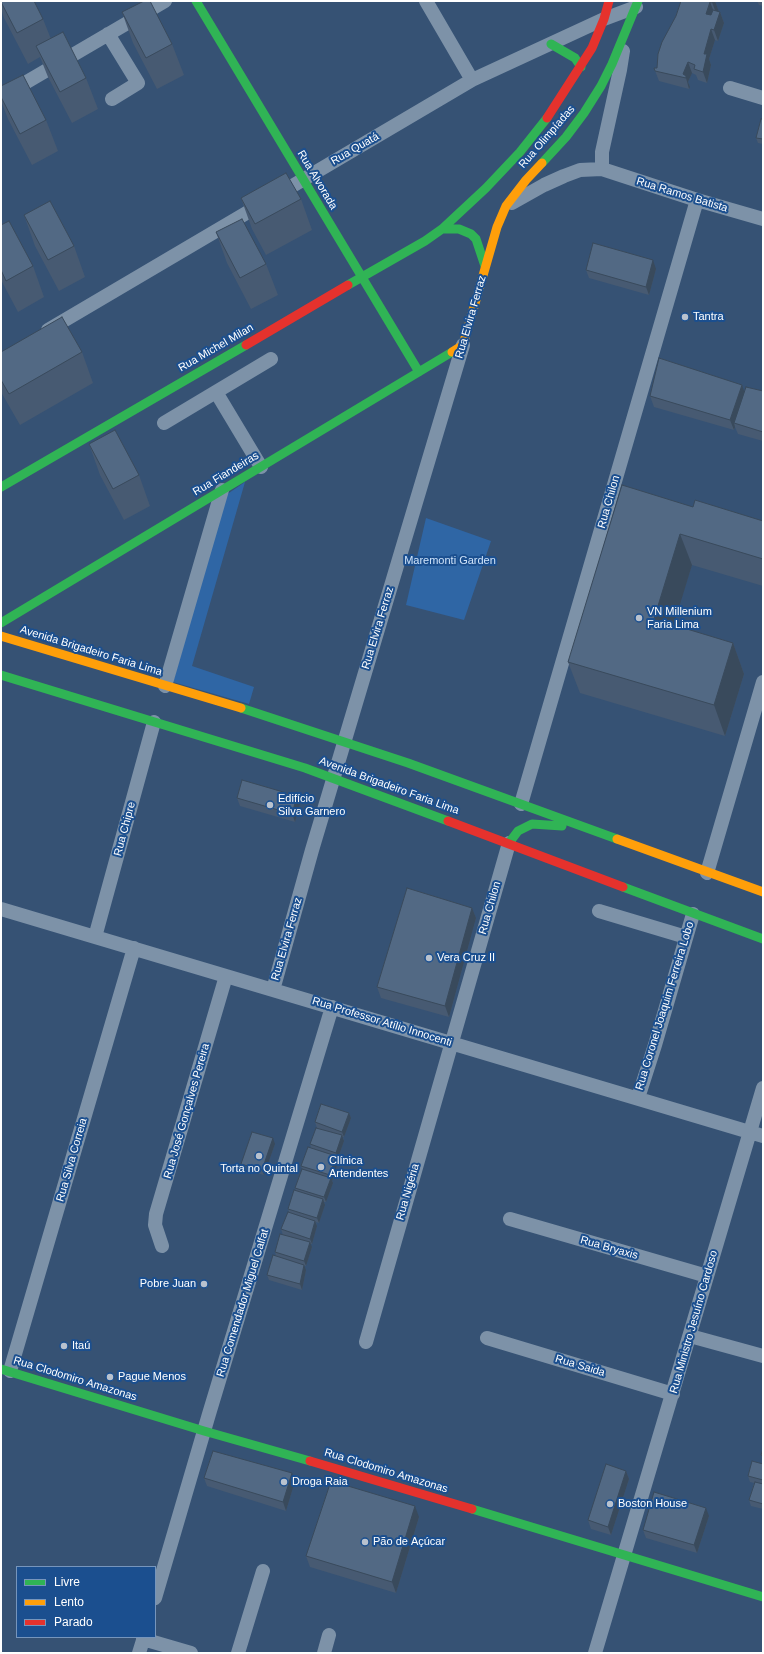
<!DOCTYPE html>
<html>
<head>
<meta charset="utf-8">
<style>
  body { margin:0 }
  #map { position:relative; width:764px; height:1654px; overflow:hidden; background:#365274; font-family:Helvetica,sans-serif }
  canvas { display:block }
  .frame { position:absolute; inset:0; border:2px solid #fff; pointer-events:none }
  .legend { position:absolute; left:16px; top:1566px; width:140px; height:72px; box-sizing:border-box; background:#1b4f8f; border:1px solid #7695bc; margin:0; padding:5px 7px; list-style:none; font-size:12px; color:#fff }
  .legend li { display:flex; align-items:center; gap:8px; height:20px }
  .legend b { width:20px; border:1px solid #7695bc }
</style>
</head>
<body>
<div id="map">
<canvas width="764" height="1654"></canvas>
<div class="frame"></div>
<ul class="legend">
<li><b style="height:5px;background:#30b455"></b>Livre</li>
<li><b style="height:5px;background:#ff9f0a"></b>Lento</li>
<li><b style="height:5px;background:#e5322d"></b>Parado</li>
</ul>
</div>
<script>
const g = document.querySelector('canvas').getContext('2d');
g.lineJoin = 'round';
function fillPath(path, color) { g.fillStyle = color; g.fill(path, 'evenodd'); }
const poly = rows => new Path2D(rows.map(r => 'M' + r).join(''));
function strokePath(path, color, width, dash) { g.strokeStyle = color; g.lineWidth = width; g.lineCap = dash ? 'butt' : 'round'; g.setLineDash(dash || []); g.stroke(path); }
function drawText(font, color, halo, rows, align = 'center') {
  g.font = font + ' Helvetica,sans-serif'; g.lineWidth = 4; g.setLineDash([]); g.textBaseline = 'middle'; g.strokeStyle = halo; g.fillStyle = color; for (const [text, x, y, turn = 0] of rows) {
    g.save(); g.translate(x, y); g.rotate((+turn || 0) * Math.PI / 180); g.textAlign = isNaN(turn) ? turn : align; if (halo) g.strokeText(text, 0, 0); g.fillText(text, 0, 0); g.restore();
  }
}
fillPath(poly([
  [245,482,192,666,254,687,249,704,173,682,226,495],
  [426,518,491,541,464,620,406,605]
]), '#2f66a5');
strokePath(poly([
  [426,1,472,80],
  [108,34,138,83,112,99],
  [730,88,763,98],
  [1,97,165,1],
  [602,169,602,152,620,70,623,51],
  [512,203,544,185,564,176,580,170,602,169,697,200,763,219],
  [48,330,472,80,604,19,636,7],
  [216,392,261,467],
  [164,423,271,359],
  [165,686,222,490],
  [521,804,697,200],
  [707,873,763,682],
  [1,909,763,1136],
  [599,911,686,937],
  [95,937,154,722],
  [273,990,312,850,463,345],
  [638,1098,655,1045,693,914],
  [510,1219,707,1276],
  [162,1246,155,1225,156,1214,226,976],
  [690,1336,763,1356],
  [487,1338,673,1394],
  [366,1342,509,843],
  [10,1371,134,948],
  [155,1598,209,1414,332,1007],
  [143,1639,191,1653],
  [139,1653,144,1637],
  [238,1653,263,1571],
  [324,1653,329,1635],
  [595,1653,763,1088]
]), '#7d92a8', 14);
strokePath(poly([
  [196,1,419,372],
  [551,44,575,58,581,67],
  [542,163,566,137,584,113,601,86,612,64,638,1],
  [442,229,459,229,471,234,476,239,485,266],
  [348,285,425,241,442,229,486,188,520,152,547,118],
  [1,487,246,345],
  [1,623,452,352],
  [1,675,305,768,448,821],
  [241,708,408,763,617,839],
  [509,843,518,831,532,824,562,826],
  [623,887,763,939],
  [1,1369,204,1431,310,1461],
  [472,1509,763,1597]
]), '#30b455', 9);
strokePath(poly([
  [452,352,463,345,497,227,506,206,526,180,542,163],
  [1,636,241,708],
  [617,839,763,892]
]), '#ff9f0a', 9);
strokePath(poly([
  [547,118,592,48,604,19,609,1],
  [246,345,348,285],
  [448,821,623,887],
  [310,1461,472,1509]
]), '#e5322d', 9);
fillPath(poly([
  [1,1,43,19,51,39,86,78,98,109,72,123,48,77,40,57,28,64,4,18,1,9],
  [681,1,715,1,719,12,720,12,724,23,718,41,715,40,709,59,711,65,707,83,698,80,696,75,692,73,688,82,690,87,689,89,659,81,654,68,657,68],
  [757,1,763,1,763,6,759,5],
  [122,12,172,44,184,75,157,89,133,43],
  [1,86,46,120,58,151,32,165,8,119,1,101],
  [763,119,763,144,758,143,756,138],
  [241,198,301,199,312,230,266,255,252,229],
  [24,215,74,246,85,277,59,291,35,246],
  [1,225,33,266,44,297,18,312,1,280],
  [216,232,266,264,278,295,251,309,227,263],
  [656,269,649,295,589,278,586,270],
  [1,352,82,352,93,383,20,425,1,392],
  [742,385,744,392,763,391,763,441,738,434,735,427,734,430,654,407,650,396],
  [89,444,139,475,150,506,124,520,100,475],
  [693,507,763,521,763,586,692,565,673,625,733,643,744,674,725,736,580,693,568,662],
  [297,796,300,804,295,822,240,806,237,798],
  [472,908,476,918,449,1017,381,998,377,987],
  [349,1113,351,1118,344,1137,343,1137,344,1141,338,1158,337,1158,338,1162,332,1181,332,1180,333,1183,326,1202,324,1202,325,1205,319,1223,316,1222,317,1226,312,1244,310,1244,312,1247,306,1266,304,1266,306,1270,302,1290,269,1280,267,1275,276,1256,275,1252,283,1235,281,1229,289,1212,288,1209,296,1191,295,1188,302,1169,301,1166,311,1148,310,1144,317,1128,315,1122],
  [275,1144,264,1175,243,1169,241,1164],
  [763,1464,763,1509,751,1506,749,1500,754,1483,750,1482,748,1476],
  [626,1471,629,1479,611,1535,591,1529,588,1520],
  [204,1478,295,1481,286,1511,207,1486],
  [709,1516,697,1553,646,1538,643,1530],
  [419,1517,396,1593,310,1567,306,1556]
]), '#475a72');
fillPath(poly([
  [714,1,715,1,719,12,716,13,712,2],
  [710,2,714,12,710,25,706,14],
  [720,12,724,23,718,41,714,30],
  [711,29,715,40,709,59,711,65,707,83,703,72,704,54],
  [688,62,692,73,688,82,690,87,689,89,686,78,683,74],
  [653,260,656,269,649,295,646,287],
  [742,385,746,396,734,423,735,427,734,430,730,420],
  [680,534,692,565,666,650,654,619],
  [733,643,744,674,725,736,714,705],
  [297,796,300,804,295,822,292,814],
  [472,908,476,918,449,1017,445,1006],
  [349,1113,351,1118,344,1137,342,1132],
  [342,1135,344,1141,338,1158,336,1153],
  [273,1138,275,1144,264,1175,262,1170],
  [336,1156,338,1162,332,1181,330,1175],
  [331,1178,333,1183,326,1202,324,1197],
  [323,1199,325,1205,319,1223,317,1218],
  [315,1221,317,1226,312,1244,310,1239],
  [310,1242,312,1247,306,1266,304,1261],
  [304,1265,306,1270,302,1290,300,1284],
  [626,1471,629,1479,611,1535,608,1527],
  [292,1473,295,1481,286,1511,283,1502],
  [415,1506,419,1517,396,1593,392,1582],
  [706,1508,709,1516,697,1553,694,1545]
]), '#394a5c');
const building = poly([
  [1,1,34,1,43,19,17,33,1,2,1,1],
  [144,1,150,1,172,44,146,58,122,12,144,1],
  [681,1,714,1,712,2,710,2,706,14,711,15,713,10,720,12,714,30,711,29,704,54,707,54,703,72,694,69,695,65,688,62,683,74,686,76,686,78,655,71,654,68,657,68,658,54,662,42,676,16,681,1],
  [63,32,86,78,60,92,36,46,63,32],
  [23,75,46,120,20,134,1,97,1,86,23,75],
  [761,119,763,119,763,139,756,138,761,119],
  [286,173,301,199,255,224,241,198,286,173],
  [50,201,74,246,48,260,24,215,50,201],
  [242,219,266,264,240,278,216,232,242,219],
  [9,221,33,266,6,281,1,270,1,225,9,221],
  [593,243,653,260,646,287,586,270,593,243],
  [62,317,82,352,9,394,1,380,1,352,62,317],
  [659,358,742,385,730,420,650,396,659,358],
  [746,387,763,391,763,432,734,423,746,387],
  [115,430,139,475,113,489,89,444,115,430],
  [622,485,693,507,695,500,763,521,763,559,680,534,654,619,733,643,714,705,568,662,622,485],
  [242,780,297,796,292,814,237,798,242,780],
  [407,888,472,908,445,1006,377,987,407,888],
  [321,1104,349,1113,342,1132,315,1122,321,1104],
  [316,1128,342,1135,336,1153,310,1144,316,1128],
  [252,1132,273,1138,262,1170,241,1164,252,1132],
  [308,1147,336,1156,330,1175,301,1166,308,1147],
  [302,1169,331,1178,324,1197,295,1188,302,1169],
  [294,1190,323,1199,317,1218,288,1209,294,1190],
  [288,1212,315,1221,310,1239,281,1229,288,1212],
  [280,1234,310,1242,304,1261,275,1252,280,1234],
  [273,1255,304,1265,300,1284,267,1275,273,1255],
  [763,1449,763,1456,761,1455,763,1449],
  [213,1451,292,1473,283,1502,204,1478,213,1451],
  [752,1461,763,1464,763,1480,748,1476,752,1461],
  [606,1464,626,1471,608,1527,588,1520,606,1464],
  [331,1481,415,1506,392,1582,306,1556,331,1481],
  [755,1482,763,1484,763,1504,749,1500,755,1482],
  [654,1492,706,1508,694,1545,643,1530,654,1492]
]);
fillPath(building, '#526984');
strokePath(building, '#394a5c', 1);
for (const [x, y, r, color] of [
  [685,317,4,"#b9c2ce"],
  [639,618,4,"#b9c2ce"],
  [270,805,4,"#b9c2ce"],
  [429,958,4,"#b9c2ce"],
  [259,1156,4,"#b9c2ce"],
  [321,1167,4,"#b9c2ce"],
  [204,1284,4,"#b9c2ce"],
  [64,1346,4,"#b9c2ce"],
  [110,1377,4,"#b9c2ce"],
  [284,1482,4,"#b9c2ce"],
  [610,1504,4,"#b9c2ce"],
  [365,1542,4,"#b9c2ce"]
]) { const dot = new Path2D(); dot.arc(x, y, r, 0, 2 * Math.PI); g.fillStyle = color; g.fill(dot); strokePath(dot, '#1b4f8f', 1.5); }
drawText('11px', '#fff', '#1b4f8f', [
  ["Rua Olimpíadas",547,137,-49],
  ["Rua Quatá",355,149,-30],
  ["Rua Alvorada",317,180,59],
  ["Rua Ramos Batista",682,195,17],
  ["Rua Elvira Ferraz",471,317,-74],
  ["Rua Michel Milan",216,348,-30],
  ["Rua Fiandeiras",226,474,-31],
  ["Rua Chilon",609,502,-74],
  ["Rua Elvira Ferraz",378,628,-73],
  ["Avenida Brigadeiro Faria Lima",91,651,17],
  ["Avenida Brigadeiro Faria Lima",389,786,20],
  ["Rua Chipre",125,829,-75],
  ["Rua Chilon",490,908,-74],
  ["Rua Elvira Ferraz",287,939,-74],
  ["Rua Coronel Joaquim Ferreira Lobo",665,1006,-73],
  ["Rua Professor Atílio Innocenti",382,1022,17],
  ["Rua José Gonçalves Pereira",187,1111,-74],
  ["Rua Silva Correia",72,1160,-74],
  ["Rua Nigéria",408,1192,-74],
  ["Rua Bryaxis",609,1248,16],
  ["Rua Comendador Miguel Calfat",243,1303,-73],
  ["Rua Ministro Jesuíno Cardoso",694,1322,-74],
  ["Rua Saida",580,1366,17],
  ["Rua Clodomiro Amazonas",75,1379,17],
  ["Rua Clodomiro Amazonas",386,1471,17]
]);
drawText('11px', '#fff', '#1b4f8f', [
  ["Tantra",693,317],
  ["VN Millenium",647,612],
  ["Faria Lima",647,625],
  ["Edifício",278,799],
  ["Silva Garnero",278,812],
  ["Vera Cruz II",437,958],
  ["Clínica",329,1161],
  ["Artendentes",329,1174],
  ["Torta no Quintal",259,1169,"center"],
  ["Pobre Juan",196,1284,"right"],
  ["Itaú",72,1346],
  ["Pague Menos",118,1377],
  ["Droga Raia",292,1482],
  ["Boston House",618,1504],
  ["Pão de Açúcar",373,1542]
], 'left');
drawText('11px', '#cfe3fa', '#1b4f8f', [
  ["Maremonti Garden",450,561]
]);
</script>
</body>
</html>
